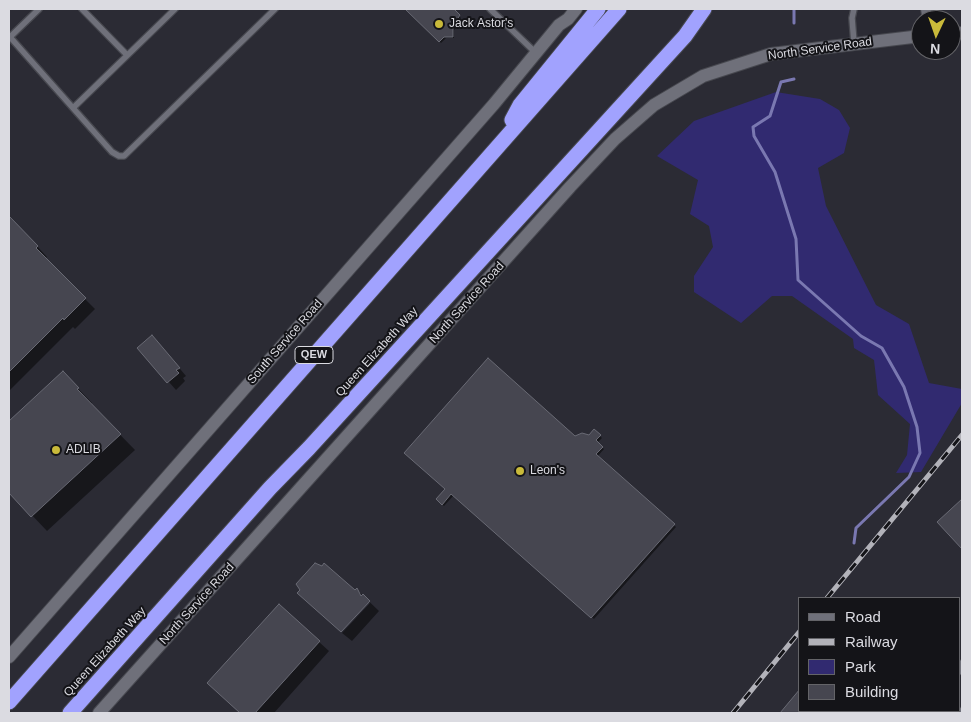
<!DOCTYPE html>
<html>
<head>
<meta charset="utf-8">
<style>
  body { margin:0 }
  #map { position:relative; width:971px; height:722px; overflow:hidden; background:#2b2b34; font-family:Arial,sans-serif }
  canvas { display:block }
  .frame { position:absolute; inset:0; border:10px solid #dbdbe1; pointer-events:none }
  .legend { position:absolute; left:798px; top:597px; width:162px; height:115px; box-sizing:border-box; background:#141418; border:1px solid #646468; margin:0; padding:6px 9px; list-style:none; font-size:15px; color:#dbdbe1 }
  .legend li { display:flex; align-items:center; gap:10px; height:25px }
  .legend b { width:25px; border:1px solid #646468 }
  .north { position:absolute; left:911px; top:10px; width:50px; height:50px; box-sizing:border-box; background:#141418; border:1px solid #646468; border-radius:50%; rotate:183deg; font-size:14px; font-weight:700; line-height:20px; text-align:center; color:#dbdbe1 }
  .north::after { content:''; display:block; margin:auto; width:18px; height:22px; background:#c9ba3a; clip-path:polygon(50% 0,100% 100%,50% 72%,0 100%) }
</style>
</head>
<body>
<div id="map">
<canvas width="971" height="722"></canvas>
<div class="frame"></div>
<ul class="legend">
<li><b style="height:6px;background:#6f707a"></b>Road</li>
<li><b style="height:6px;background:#b2b2b9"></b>Railway</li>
<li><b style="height:14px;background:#312a70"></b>Park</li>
<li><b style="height:14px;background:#464650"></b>Building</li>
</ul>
<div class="north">N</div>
</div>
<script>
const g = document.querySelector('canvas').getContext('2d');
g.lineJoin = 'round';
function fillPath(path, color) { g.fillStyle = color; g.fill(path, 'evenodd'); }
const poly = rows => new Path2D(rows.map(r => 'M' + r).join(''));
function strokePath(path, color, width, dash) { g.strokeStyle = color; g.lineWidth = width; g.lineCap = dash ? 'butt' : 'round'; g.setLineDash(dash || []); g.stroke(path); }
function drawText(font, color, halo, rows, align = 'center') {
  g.font = font + ' Arial,sans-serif'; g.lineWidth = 4; g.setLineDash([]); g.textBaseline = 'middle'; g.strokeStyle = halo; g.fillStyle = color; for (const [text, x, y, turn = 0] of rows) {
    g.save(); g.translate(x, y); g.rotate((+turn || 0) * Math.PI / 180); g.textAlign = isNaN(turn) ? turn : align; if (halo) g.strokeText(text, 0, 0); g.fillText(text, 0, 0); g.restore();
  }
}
fillPath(poly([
  [776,92,820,99,839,110,850,128,844,153,818,168,826,206,876,305,909,324,929,383,962,389,962,403,921,472,896,473,907,455,910,424,878,395,874,360,854,348,853,339,792,296,772,296,741,323,694,292,694,276,713,247,709,226,690,214,698,180,657,156,694,121]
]), '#312a70');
fillPath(poly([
  [407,9,452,9,461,18,459,20,462,23,454,30,454,38,446,38,441,43],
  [9,218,36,245,47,257,45,259,95,309,75,329,73,327,9,391],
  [159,344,186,376,183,378,185,381,176,390,139,348],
  [63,373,92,403,91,405,135,450,47,531,9,491,9,423],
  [594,431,602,438,597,443,604,449,597,457,676,527,594,619,454,495,444,506,437,499,575,437,589,436],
  [357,590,379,611,352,641,342,633,370,603,355,592],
  [319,642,329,651,274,713,241,713,218,693],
  [800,691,800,711,878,711,876,713,781,713],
  [896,711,901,711,904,713,905,711,925,711,928,713,894,713]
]), '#0007');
strokePath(poly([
  [794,23,794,9],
  [794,79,781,82,770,116,753,127,754,136,775,172,796,239,798,280,861,336,882,348,904,387,917,427,920,453,909,477,856,528,854,543]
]), '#7a78b1', 3);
const building = poly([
  [405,9,454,9,460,15,458,18,461,20,453,28,453,37,444,37,439,42,405,9],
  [9,216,38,246,36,248,86,298,64,320,63,318,9,372,9,216],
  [152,335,180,368,176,370,179,373,167,383,137,348,152,335],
  [488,358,575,436,582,433,589,435,594,429,601,435,596,440,603,447,596,454,675,524,591,618,451,494,442,505,436,499,445,489,404,453,488,358],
  [63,371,79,388,77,389,121,434,31,517,9,493,9,421,63,371],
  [962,499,962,549,937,522,962,499],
  [315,563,322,566,324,563,355,590,357,588,361,596,363,594,370,601,341,632,297,593,300,590,296,584,315,563],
  [279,604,320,641,255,713,240,713,207,683,279,604],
  [800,689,800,713,780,713,800,689]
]);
fillPath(building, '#464650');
strokePath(building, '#696a74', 1);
const lane = poly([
  [39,9,10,37,112,152,119,156,124,156,275,9],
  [82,9,127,55],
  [490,9,536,53],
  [854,9,852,18,854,43],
  [73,108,175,9],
  [960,711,962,713]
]);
const street = poly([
  [960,666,962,669]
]);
const secondary = poly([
  [927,9,929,20],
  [951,34,962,33],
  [9,657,494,104,559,25,568,19,576,9],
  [99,713,570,187,615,139,654,105,703,76,771,54,921,36]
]);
const highway = poly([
  [512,120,520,105,598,9],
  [9,702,619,9],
  [70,713,270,488,309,448,685,36,704,9]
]);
strokePath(lane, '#47484f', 8);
strokePath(street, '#47484f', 13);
strokePath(secondary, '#47484f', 14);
strokePath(highway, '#47484f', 17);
strokePath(lane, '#6f707a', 5.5);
strokePath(street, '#6f707a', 11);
strokePath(secondary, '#6f707a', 12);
strokePath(highway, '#a1a2fe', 15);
const rail = poly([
  [827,598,962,435],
  [733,713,800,631]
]);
strokePath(rail, '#b2b2b9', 5);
strokePath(rail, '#141418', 3, [9]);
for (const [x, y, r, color] of [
  [439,24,5,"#c9ba3a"],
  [56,450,5,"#c9ba3a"],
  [520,471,5,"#c9ba3a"]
]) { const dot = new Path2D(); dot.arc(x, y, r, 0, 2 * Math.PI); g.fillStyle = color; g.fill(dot); strokePath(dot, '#141418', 2); }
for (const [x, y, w] of [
  [314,355,38]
]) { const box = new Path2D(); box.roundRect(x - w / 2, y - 8.5, w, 17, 4); g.fillStyle = '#141418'; g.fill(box); strokePath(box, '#dbdbe1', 1); }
drawText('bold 11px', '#dbdbe1', null, [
  ["QEW",314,355]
]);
drawText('12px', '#dbdbe1', '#141418', [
  ["Jack Astor's",449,24],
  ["ADLIB",66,450],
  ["Leon's",530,471]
], 'left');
drawText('12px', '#dbdbe1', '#141418', [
  ["North Service Road",820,49,-8],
  ["North Service Road",467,303,-48],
  ["South Service Road",285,342,-49],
  ["Queen Elizabeth Way",377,352,-48],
  ["North Service Road",197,604,-48],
  ["Queen Elizabeth Way",105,652,-48]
]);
</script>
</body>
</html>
